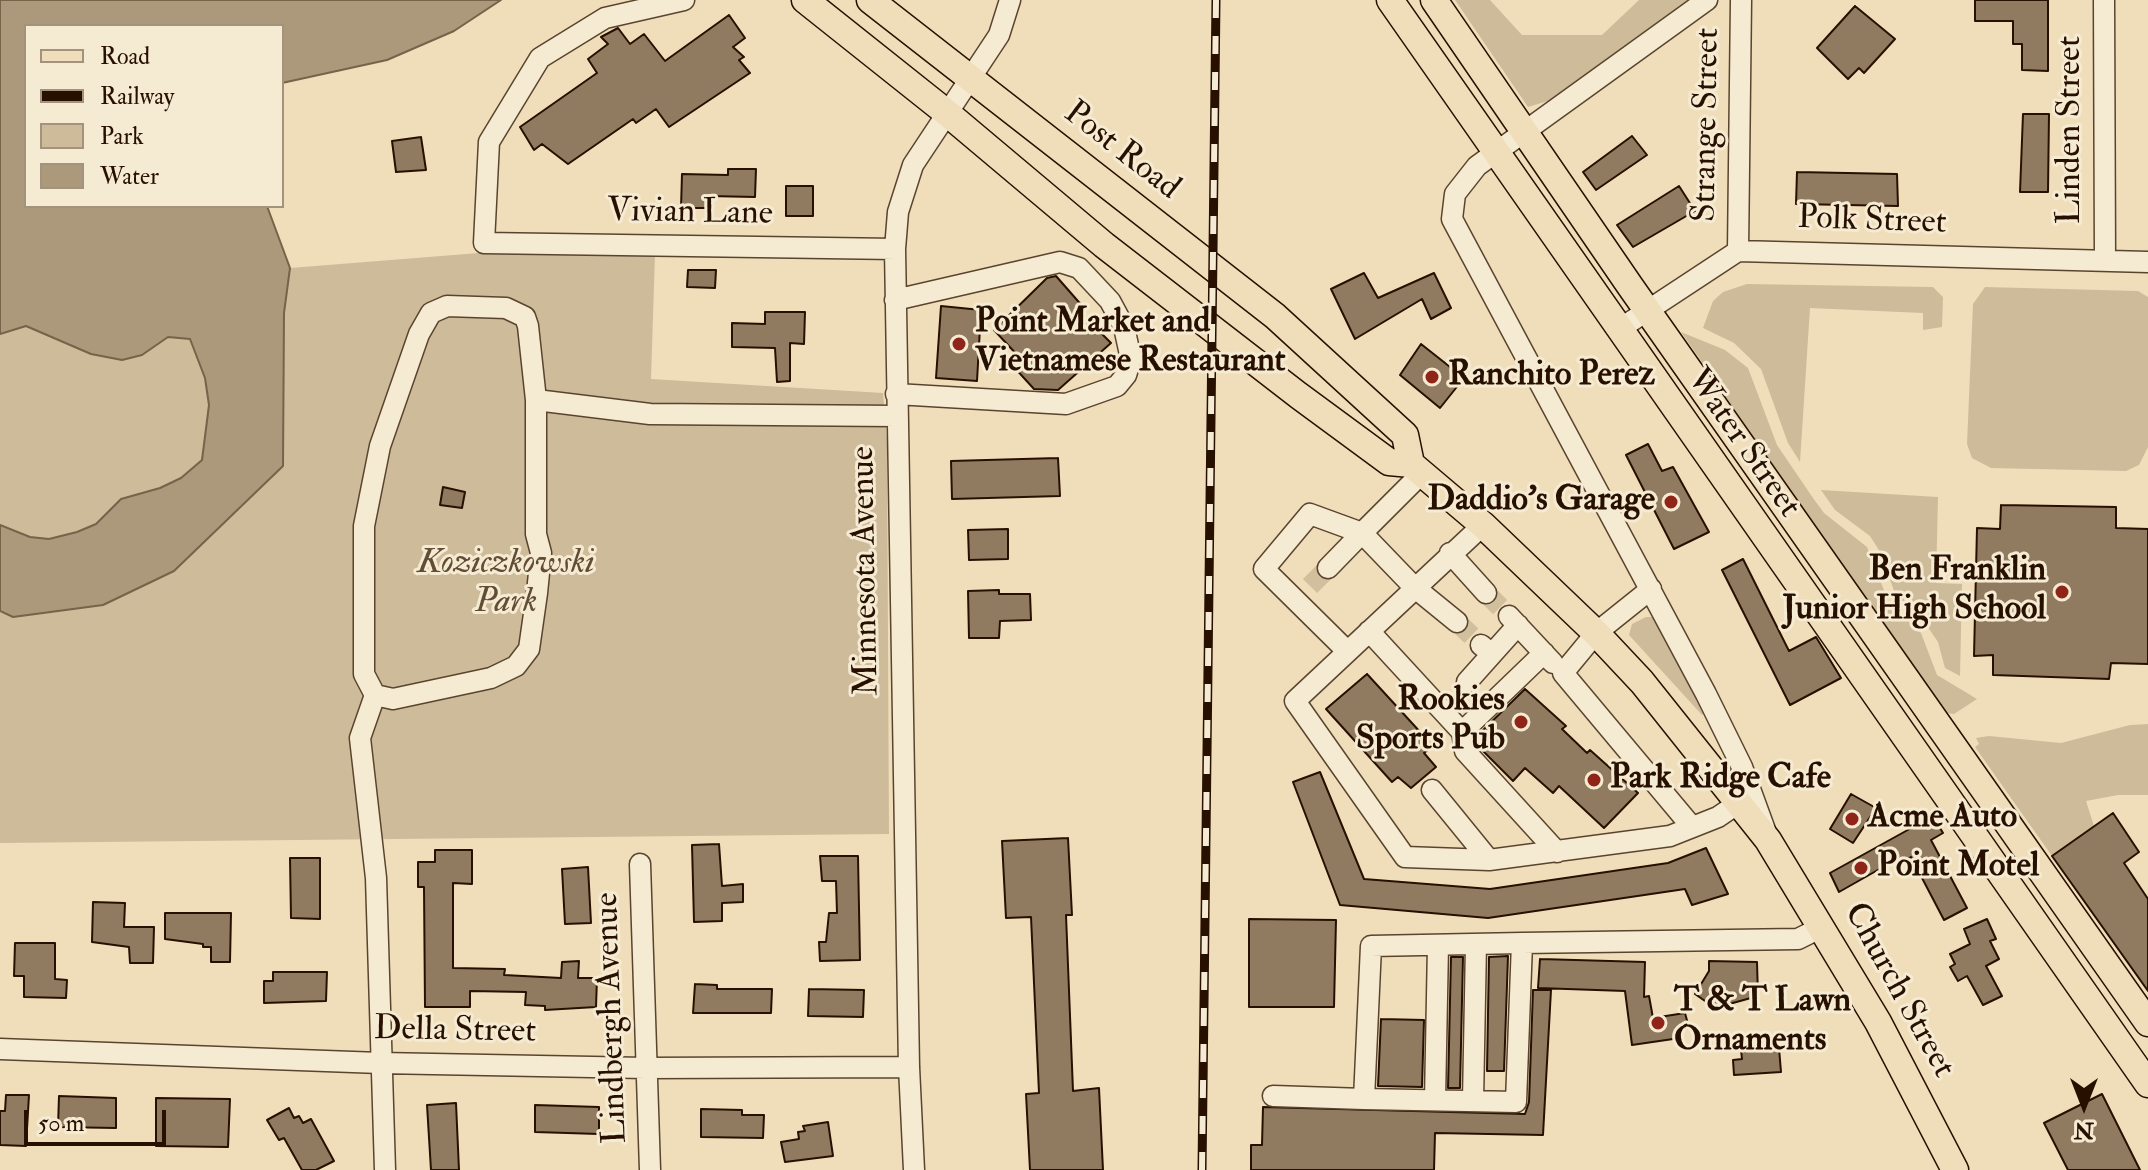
<!DOCTYPE html>
<html>
<head>
<meta charset="utf-8">
<style>
  body { margin:0 }
  #map { position:relative; width:2148px; height:1170px; overflow:hidden; background:#f0deba; font-family:"IM FELL Double Pica",serif }
  canvas { display:block }
  .legend { position:absolute; left:24px; top:24px; width:260px; height:184px; box-sizing:border-box; background:#f5ead2; border:2px solid #a3937e; margin:0; padding:10px 14px; list-style:none; font-size:24px; color:#281000 }
  .legend li { display:flex; align-items:center; gap:16px; height:40px }
  .legend b { width:40px; border:2px solid #a3937e }
  .north { position:absolute; left:2044px; top:1066px; width:80px; height:80px; -webkit-text-stroke:6px #f5ead2; paint-order:stroke; rotate:180deg; font-size:22px; font-weight:700; line-height:32px; text-align:center; color:#281000 }
  .north::after { content:''; display:block; margin:auto; width:28px; height:36px; background:#281000; clip-path:polygon(50% 0,100% 100%,50% 72%,0 100%) }
  .scale { position:absolute; left:24px; top:1110px; width:142px; height:36px; box-sizing:border-box; border:4px solid #281000; border-top:0; padding-left:10px; font-size:24px; line-height:28px; white-space:nowrap; color:#281000; -webkit-text-stroke:6px #f5ead2; paint-order:stroke }
</style>
</head>
<body>
<div id="map">
<canvas width="2148" height="1170"></canvas>
<ul class="legend">
<li><b style="height:10px;background:#f0deba"></b>Road</li>
<li><b style="height:10px;background:#281000"></b>Railway</li>
<li><b style="height:22px;background:#cebb9a"></b>Park</li>
<li><b style="height:22px;background:#ac987b"></b>Water</li>
</ul>
<div class="north">N</div>
<div class="scale">50 m</div>
</div>
<script>
const g = document.querySelector('canvas').getContext('2d');
g.lineJoin = 'round';
function fillPath(path, color) { g.fillStyle = color; g.fill(path, 'evenodd'); }
const poly = rows => new Path2D(rows.map(r => 'M' + r).join(''));
function strokePath(path, color, width, dash) { g.strokeStyle = color; g.lineWidth = width; g.lineCap = dash ? 'butt' : 'round'; g.setLineDash(dash || []); g.stroke(path); }
function drawText(font, color, halo, rows, align = 'center') {
  g.font = font + ' "IM FELL Double Pica",serif'; g.lineWidth = 6; g.setLineDash([]); g.textBaseline = 'middle'; g.strokeStyle = halo; g.fillStyle = color; for (const [text, x, y, turn = 0] of rows) {
    g.save(); g.translate(x, y); g.rotate((+turn || 0) * Math.PI / 180); g.textAlign = isNaN(turn) ? turn : align; if (halo) g.strokeText(text, 0, 0); g.fillText(text, 0, 0); g.restore();
  }
}
fillPath(poly([
  [1455,0,1490,0,1522,35,1602,35,1639,0,1693,0,1591,74,1551,100,1528,107],
  [479,253,655,254,651,379,883,393,887,439,889,834,0,843,0,611,13,617,103,605,174,571,282,466,284,313,290,268],
  [1747,284,1933,287,1943,297,1942,327,1923,330,1923,313,1810,308,1800,462,1788,443,1761,369,1734,343,1703,328,1713,301,1723,292],
  [1985,287,2138,291,2148,297,2148,447,2139,465,2126,471,1991,468,1972,458,1967,444,1973,304],
  [26,326,91,354,168,336,191,339,205,378,209,405,202,460,181,478,160,488,121,499,96,524,77,532,49,539,30,537,0,525,0,334],
  [1681,332,1725,350,1748,368,1777,445,1813,498,1824,513,1867,547,1889,603,1921,633,1937,675,1977,699,1954,714,1945,713],
  [1821,490,1938,497,1936,583,1962,584,1960,676,1945,668,1938,642,1925,623,1896,597,1882,555,1870,536,1835,510],
  [1646,617,1656,617,1706,712,1702,715,1629,635,1632,624],
  [2148,724,2148,795,2118,795,2086,801,2094,826,2052,856,1975,747,1979,744,1976,738,1989,736,2061,743,2130,725]
]), '#cebb9a');
const water = poly([
  [0,0,501,0,454,31,387,60,282,83,282,26,26,26,26,206,267,206,290,268,284,313,283,466,174,571,103,605,13,617,0,611,0,525,30,537,49,539,77,532,96,524,121,499,160,488,181,478,202,460,209,405,205,378,190,339,168,337,142,355,122,360,91,354,26,326,0,334,0,0]
]);
fillPath(water, '#ac987b');
strokePath(water, '#77624a', 2);
const building = poly([
  [1975,0,2048,0,2048,71,2022,70,2022,44,2013,44,2013,21,1975,21,1975,0],
  [1855,6,1895,39,1864,73,1859,68,1848,79,1817,48,1855,6],
  [729,15,745,38,733,47,744,57,739,60,750,73,669,127,656,109,636,123,633,119,568,164,542,144,534,150,520,127,597,73,588,59,608,44,601,37,618,28,630,44,644,34,665,61,729,15],
  [2023,114,2049,114,2048,192,2020,192,2023,114],
  [1632,136,1647,155,1596,190,1583,172,1632,136],
  [421,137,426,170,396,172,392,141,421,137],
  [728,169,756,169,755,197,708,196,708,208,681,208,682,174,728,175,728,169],
  [1797,172,1897,174,1898,206,1796,204,1797,172],
  [786,186,813,186,813,216,786,216,786,186],
  [1679,186,1695,211,1633,247,1617,225,1679,186],
  [688,270,716,270,715,288,687,287,688,270],
  [1364,273,1378,298,1434,273,1451,308,1431,319,1422,299,1355,339,1331,289,1364,273],
  [1056,276,1084,308,1080,312,1111,343,1058,390,1034,389,1013,366,1020,358,994,330,1047,278,1056,276],
  [941,306,981,310,977,381,936,378,941,306],
  [765,312,805,312,804,344,790,343,790,381,777,382,775,348,732,347,732,323,765,324,765,312],
  [1421,344,1464,378,1440,408,1400,375,1421,344],
  [1648,444,1662,471,1673,467,1709,532,1674,549,1626,455,1648,444],
  [1058,458,1060,496,952,499,951,461,1058,458],
  [443,487,465,492,462,508,440,505,443,487],
  [2001,505,2116,507,2116,528,2148,529,2148,664,2111,663,2109,679,1993,675,1993,655,1974,656,1977,528,2000,529,2001,505],
  [1008,529,1008,559,969,560,968,530,1008,529],
  [1743,559,1789,651,1816,637,1841,678,1790,705,1722,570,1743,559],
  [999,590,999,594,1030,594,1031,620,1000,621,999,638,969,638,968,591,999,590],
  [1367,674,1433,746,1424,753,1436,767,1411,788,1398,777,1392,782,1326,709,1367,674],
  [1525,689,1566,726,1562,729,1587,753,1590,750,1638,793,1604,828,1559,786,1553,793,1525,768,1513,781,1477,745,1476,737,1525,689],
  [1320,772,1364,879,1490,889,1668,863,1706,848,1728,894,1692,905,1685,889,1488,918,1340,905,1293,782,1320,772],
  [1851,794,1876,808,1853,843,1830,829,1851,794],
  [2113,813,2139,852,2124,863,2148,899,2148,991,2052,856,2113,813],
  [1933,816,1943,833,1931,840,1967,908,1944,920,1911,857,1902,862,1899,858,1839,892,1830,873,1933,816],
  [1068,838,1072,915,1066,915,1073,1091,1099,1088,1103,1170,1030,1170,1026,1094,1039,1093,1031,917,1006,918,1002,841,1068,838],
  [719,844,722,886,743,884,743,902,722,903,722,921,694,922,692,845,719,844],
  [435,850,472,850,472,884,453,883,453,968,505,969,504,975,561,978,562,962,579,961,578,978,597,978,596,1007,545,1010,545,1006,525,1005,526,992,470,991,470,1007,425,1007,424,887,418,887,418,862,435,862,435,850],
  [820,856,858,856,860,960,820,961,819,942,826,942,829,913,837,913,836,881,822,881,820,856],
  [290,858,320,858,320,919,291,918,290,858],
  [588,867,591,923,565,924,562,869,588,867],
  [93,902,125,903,124,927,154,927,153,963,130,963,129,947,92,942,93,902],
  [165,913,231,913,230,962,211,962,211,947,203,947,203,944,165,939,165,913],
  [1249,919,1336,920,1334,1007,1249,1007,1249,919],
  [1987,919,1996,939,1990,941,1999,959,1986,966,2002,996,1983,1005,1967,976,1958,981,1950,967,1955,964,1950,954,1970,944,1964,929,1987,919],
  [15,943,55,943,55,979,67,980,66,998,24,997,24,976,14,976,15,943],
  [1508,956,1504,1071,1487,1071,1489,957,1508,956],
  [1451,957,1463,957,1460,1088,1448,1088,1451,957],
  [1540,959,1645,962,1644,997,1649,996,1653,1018,1685,1013,1689,1028,1679,1029,1680,1038,1632,1045,1625,991,1538,988,1540,959],
  [1709,961,1757,962,1758,996,1715,1008,1695,994,1709,971,1709,961],
  [273,972,327,972,326,1001,264,1003,264,981,273,981,273,972],
  [695,984,717,985,717,989,772,989,771,1013,693,1013,695,984],
  [809,989,864,990,863,1017,808,1016,809,989],
  [1533,990,1551,990,1543,1135,1435,1133,1434,1170,1251,1170,1251,1145,1262,1145,1263,1107,1525,1114,1529,1102,1533,990],
  [1381,1019,1424,1020,1422,1087,1378,1086,1381,1019],
  [1779,1048,1781,1072,1734,1075,1733,1060,1742,1059,1741,1050,1779,1048],
  [2102,1094,2140,1170,2068,1170,2044,1123,2102,1094],
  [6,1095,29,1095,26,1146,0,1145,0,1111,5,1111,6,1095],
  [59,1096,116,1098,116,1128,58,1127,59,1096],
  [156,1098,230,1099,228,1147,156,1146,156,1098],
  [456,1103,459,1170,431,1170,427,1105,456,1103],
  [535,1105,599,1107,599,1134,535,1132,535,1105],
  [289,1108,294,1118,299,1116,303,1123,311,1119,334,1161,316,1170,302,1170,284,1138,279,1140,267,1120,289,1108],
  [701,1109,742,1110,742,1115,764,1115,763,1138,701,1137,701,1109],
  [828,1122,833,1156,785,1162,781,1142,799,1139,798,1132,805,1131,803,1126,828,1122]
]);
fillPath(building, '#907b61');
strokePath(building, '#281000', 2);
strokePath(poly([
  [1310,586,1328,568],
  [1486,593,1509,616],
  [1457,622,1481,645]
]), '#d2bf9e', 20, [20, 10]);
const minor = poly([
  [684,0,605,18,540,58,489,142,484,243,895,249],
  [1707,0,1477,166,1455,194,1452,219,1706,694,1742,767,1765,830],
  [2104,0,2105,261],
  [1738,251,1741,0],
  [895,300,1060,262,1079,268,1110,301,1124,327,1131,359,1126,375,1117,386,1066,404,896,394],
  [447,306,506,308,525,317,528,326,536,400,536,534,541,553,537,593,529,649,516,666,491,678,393,699,375,695,364,674,364,526,380,446,419,334,431,313,447,306],
  [1618,330,1738,251,2148,262],
  [536,400,650,414,896,416],
  [1422,473,1362,533,1414,587,1457,622],
  [1483,525,1295,701,1405,857,1489,860,1670,836,1718,817,1740,802],
  [1450,553,1486,593],
  [1328,568,1362,533,1310,514,1264,569,1347,651],
  [1651,589,1596,633,1563,673,1692,827],
  [1509,616,1553,663],
  [1369,631,1462,732,1465,751,1557,852],
  [1481,645,1492,654,1518,625],
  [1467,682,1492,654],
  [375,695,360,738,376,878,385,1170],
  [1462,732,1544,653],
  [1432,790,1489,860],
  [640,864,650,1170],
  [1522,943,1371,946,1364,1099,1516,1102,1522,943,1798,939,1822,927],
  [0,1049,380,1063,645,1068,909,1067],
  [1273,1096,1364,1099],
  [1435,1100,1438,945],
  [1473,1101,1476,944],
  [914,1170,909,1067,895,249,898,212,913,165,999,35,1010,0]
]);
const major = poly([
  [805,0,947,113,1104,245,1298,395,1389,462,1411,464,1483,525,1596,633,1642,682,1768,840,1878,1022,1955,1170],
  [870,0,1275,316,1405,435,1411,464],
  [1390,0,2148,1084],
  [1434,0,1630,286,2148,1023]
]);
strokePath(minor, '#5a442e', 23);
strokePath(major, '#281000', 29);
strokePath(minor, '#f5ead2', 20);
strokePath(major, '#f0deba', 26);
const rail = poly([
  [1202,1170,1216,0]
]);
strokePath(rail, '#281000', 9);
strokePath(rail, '#f5ead2', 6, [18]);
for (const [x, y, r, color] of [
  [959,344,8,"#8f2418"],
  [1432,377,8,"#8f2418"],
  [1671,502,8,"#8f2418"],
  [2062,592,8,"#8f2418"],
  [1521,722,8,"#8f2418"],
  [1594,780,8,"#8f2418"],
  [1852,819,8,"#8f2418"],
  [1861,868,8,"#8f2418"],
  [1658,1023,8,"#8f2418"]
]) { const dot = new Path2D(); dot.arc(x, y, r, 0, 2 * Math.PI); g.fillStyle = color; g.fill(dot); strokePath(dot, '#f5ead2', 3); }
drawText('34px', '#281000', '#f5ead2', [
  ["Strange Street",1708,125,-89],
  ["Linden Street",2072,130,-90],
  ["Post Road",1121,152,38],
  ["Vivian Lane",690,214,1],
  ["Polk Street",1872,222,2],
  ["Water Street",1742,444,55],
  ["Minnesota Avenue",867,571,-91],
  ["Church Street",1898,991,61],
  ["Lindbergh Avenue",613,1018,-92],
  ["Della Street",455,1032,1]
]);
drawText('bold 34px', '#281000', '#f5ead2', [
  ["Point Market and",975,324],
  ["Vietnamese Restaurant",975,363],
  ["Ranchito Perez",1448,377],
  ["Daddio's Garage",1655,502,"right"],
  ["Ben Franklin",2046,572,"right"],
  ["Junior High School",2046,611,"right"],
  ["Rookies",1505,702,"right"],
  ["Sports Pub",1505,741,"right"],
  ["Park Ridge Cafe",1610,780],
  ["Acme Auto",1868,819],
  ["Point Motel",1877,868],
  ["T & T Lawn",1674,1003],
  ["Ornaments",1674,1042]
], 'left');
drawText('italic 34px', '#624c36', '#f5ead2', [
  ["Koziczkowski",506,565],
  ["Park",506,604]
]);
</script>
</body>
</html>
